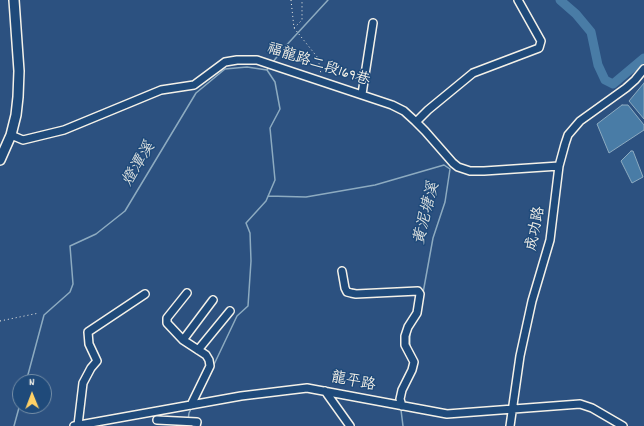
<!DOCTYPE html>
<html>
<head>
<meta charset="utf-8">
<style>
  body { margin:0 }
  #map { position:relative; width:644px; height:426px; overflow:hidden; background:#2c5180; font-family:Dekko,sans-serif }
  canvas { display:block }
  .north { position:absolute; left:12px; top:374px; width:40px; height:40px; box-sizing:border-box; background:#1f4a7a; border:1px solid #748da6; border-radius:50%; rotate:359deg; font-size:11px; font-weight:700; line-height:16px; text-align:center; color:#f4f1e8 }
  .north::after { content:''; display:block; margin:auto; width:14px; height:18px; background:#ffd166; clip-path:polygon(50% 0,100% 100%,50% 72%,0 100%) }
</style>
</head>
<body>
<div id="map">
<canvas width="644" height="426"></canvas>
<div class="north">N</div>
</div>
<script>
const g = document.querySelector('canvas').getContext('2d');
g.lineJoin = 'round';
function fillPath(path, color) { g.fillStyle = color; g.fill(path, 'evenodd'); }
const poly = rows => new Path2D(rows.map(r => 'M' + r).join(''));
function strokePath(path, color, width, dash) { g.strokeStyle = color; g.lineWidth = width; g.lineCap = dash ? 'butt' : 'round'; g.setLineDash(dash || []); g.stroke(path); }
function drawText(font, color, halo, rows, align = 'center') {
  g.font = font + ' Dekko,"LXGW WenKai TC",sans-serif'; g.lineWidth = 3; g.setLineDash([]); g.textBaseline = 'middle'; g.strokeStyle = halo; g.fillStyle = color; for (const [text, x, y, turn = 0] of rows) {
    g.save(); g.translate(x, y); g.rotate((+turn || 0) * Math.PI / 180); g.textAlign = isNaN(turn) ? turn : align; if (halo) g.strokeText(text, 0, 0); g.fillText(text, 0, 0); g.restore();
  }
}
const water = poly([
  [644,83,644,119,629,101,644,83],
  [622,105,628,105,644,125,644,130,609,153,597,124,622,105],
  [631,151,633,151,643,177,632,183,621,161,631,151]
]);
fillPath(water, '#497ca6');
strokePath(water, '#8dabc0', 1);
strokePath(poly([
  [273,62,282,50,328,0],
  [268,196,306,197,375,185,444,165,450,169,445,202,433,238,423,293],
  [410,332,410,349],
  [26,382,44,315,70,292,73,284,70,246,96,234,125,211,196,93,225,69,247,67,267,70,269,67],
  [200,394,237,316,248,306,251,261,250,233,246,223,266,201,275,180,270,128,280,109,275,82,267,70],
  [401,410,403,426],
  [188,420,189,413,192,407],
  [14,426,20,404]
]), '#8dabc0', 1.5);
strokePath(poly([
  [560,0,576,14,591,32,598,65,605,80,613,84,644,58]
]), '#497ca6', 9);
const minor = poly([
  [362,94,373,23],
  [416,122,428,110,473,73,539,48,541,41,518,0],
  [11,135,23,140,64,130,161,90,194,85,225,62,237,60,257,60,392,105,404,111,415,121,425,131,453,163,458,167,470,171,484,171,559,166],
  [342,271,345,288,347,292,351,293,356,294,418,291,420,294,417,313,408,327,405,336,405,345,414,362,412,370,402,390,400,399,402,406],
  [187,293,167,318,167,323,183,340,206,355,209,360,210,366,191,405],
  [183,340,213,300],
  [198,350,230,311],
  [325,391,350,426],
  [157,420,197,422,196,426],
  [78,425,83,383,91,368,97,361,89,344,88,332,145,294],
  [74,426,241,396,307,388,447,414,580,404,592,408,623,426],
  [510,426,520,356,532,301,550,240,559,166,565,144,568,135,580,121,626,88,635,80,644,69]
]);
const major = poly([
  [0,160,11,135,16,115,18,97,19,71,14,0]
]);
strokePath(minor, '#f4f1e8', 10);
strokePath(major, '#f4f1e8', 12);
strokePath(poly([
  [291,0,294,28,318,58,321,74],
  [294,28,302,20,302,0],
  [0,321,39,313]
]), '#f4f1e8', 1, [1, 3]);
strokePath(minor, '#1f4a7a', 7);
strokePath(major, '#1f4a7a', 9);
drawText('15px', '#f4f1e8', '#1f4a7a', [
  ["福龍路二段169巷",318,66,18],
  ["成功路",537,229,-79],
  ["龍平路",353,383,11]
]);
drawText('italic 16px', '#dadfde', '#1f4a7a', [
  ["燈潭溪",140,165,-59],
  ["黃泥塘溪",428,214,-76]
]);
</script>
</body>
</html>
